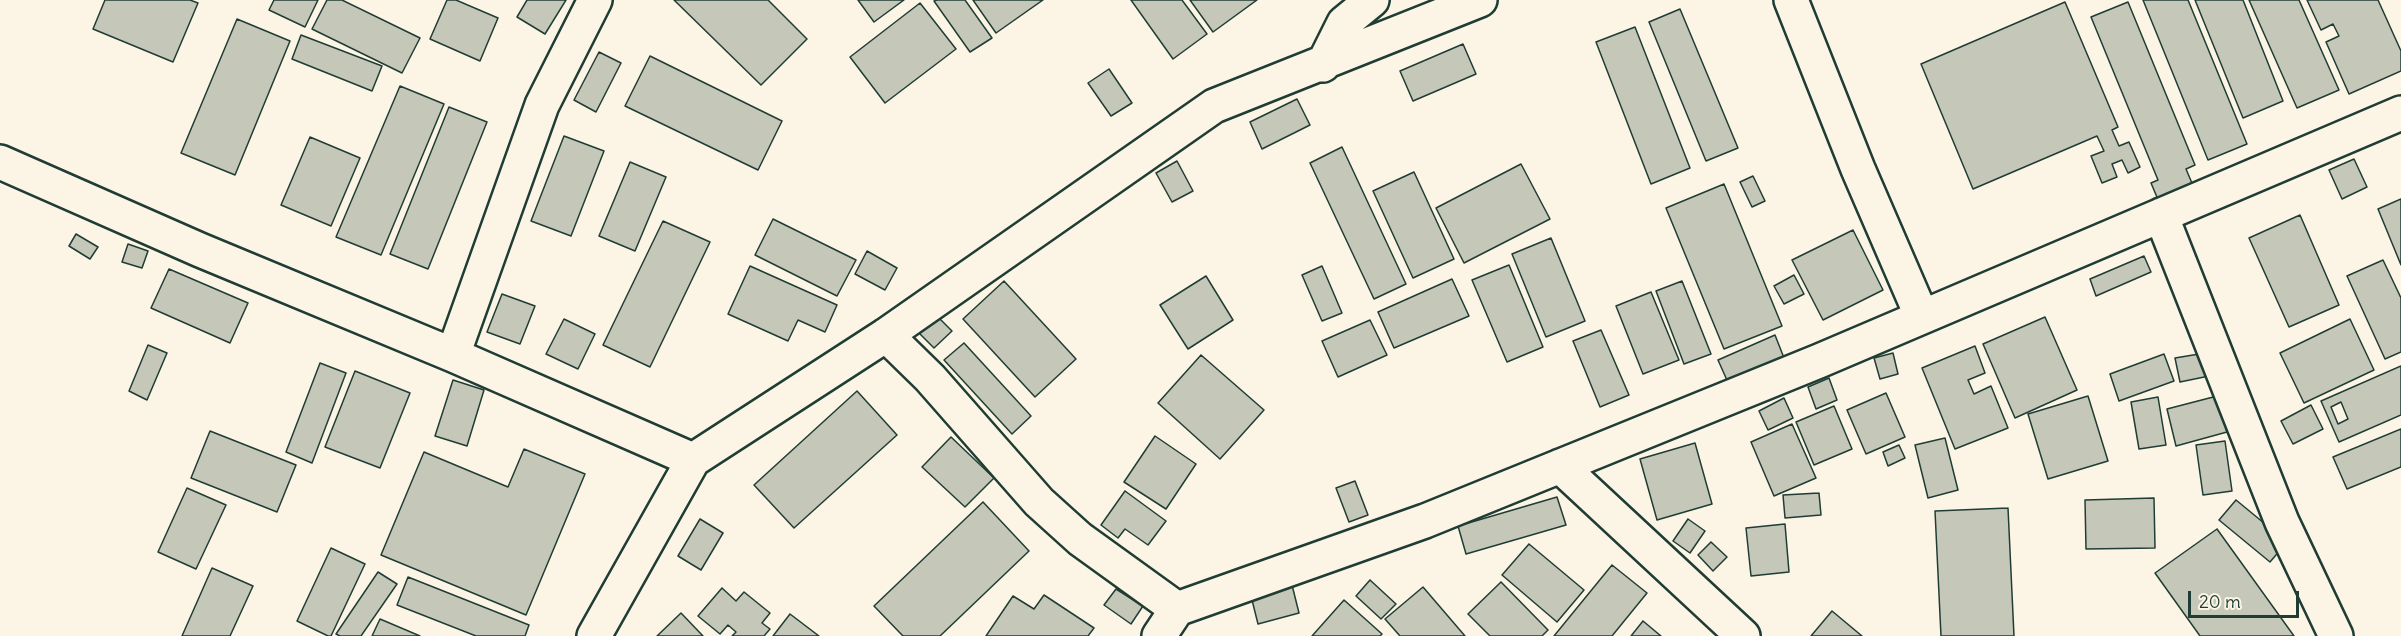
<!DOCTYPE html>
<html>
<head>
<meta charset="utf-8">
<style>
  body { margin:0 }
  #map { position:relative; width:2401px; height:636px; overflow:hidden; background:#fcf5e5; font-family:Delius,sans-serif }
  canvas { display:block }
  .scale { position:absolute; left:2188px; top:591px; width:111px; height:27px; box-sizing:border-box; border:3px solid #1f3d34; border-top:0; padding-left:8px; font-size:18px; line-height:21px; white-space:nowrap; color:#1f3d34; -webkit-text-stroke:4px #fcf5e5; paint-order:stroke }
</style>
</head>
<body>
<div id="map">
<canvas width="2401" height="636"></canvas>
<div class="scale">20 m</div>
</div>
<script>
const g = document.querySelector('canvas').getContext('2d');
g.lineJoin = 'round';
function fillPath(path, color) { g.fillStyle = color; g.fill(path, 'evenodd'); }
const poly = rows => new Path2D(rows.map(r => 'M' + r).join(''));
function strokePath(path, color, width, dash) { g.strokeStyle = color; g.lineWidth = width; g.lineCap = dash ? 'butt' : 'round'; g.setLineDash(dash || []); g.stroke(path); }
const building = poly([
  [105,0,190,0,198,3,173,62,93,29,105,0],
  [274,0,318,0,305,27,269,10,274,0],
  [327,0,342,0,420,38,402,73,312,29,327,0],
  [447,0,456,0,498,18,480,61,430,39,447,0],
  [527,0,566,0,545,34,517,17,527,0],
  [674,0,768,0,807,39,761,85,674,0],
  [858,0,904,0,874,22,858,0],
  [937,0,965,0,992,38,970,52,934,1,937,0],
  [973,0,1043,0,996,33,973,0],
  [1131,0,1182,0,1207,34,1173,59,1131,0],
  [1190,0,1257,0,1213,32,1190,0],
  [2143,0,2188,0,2247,144,2208,160,2143,0],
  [2195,0,2243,0,2283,101,2243,118,2195,0],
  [2249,0,2299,0,2339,90,2297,108,2249,0],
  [2307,0,2378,0,2401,51,2401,71,2349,94,2326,42,2339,36,2333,24,2321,30,2307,0],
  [2065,2,2118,127,2112,130,2119,146,2129,142,2140,167,2128,173,2122,160,2112,164,2117,177,2102,183,2091,156,2104,151,2097,136,1973,189,1921,64,2065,2],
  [2128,2,2195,165,2186,169,2197,195,2162,209,2151,183,2158,180,2091,17,2128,2],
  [920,3,956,49,885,103,850,57,920,3],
  [1680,9,1738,148,1706,161,1649,22,1680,9],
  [237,19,290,41,235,175,181,153,237,19],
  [1635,27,1690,168,1651,184,1596,42,1635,27],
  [301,35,382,66,372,91,292,59,301,35],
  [1463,44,1476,74,1413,101,1400,71,1463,44],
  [599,52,621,63,596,112,574,100,599,52],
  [650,56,782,121,758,170,625,106,650,56],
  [1109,69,1132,103,1111,116,1088,83,1109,69],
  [400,86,444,104,381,255,336,237,400,86],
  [1297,99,1310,125,1262,149,1250,122,1297,99],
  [449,107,487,122,428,269,390,254,449,107],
  [564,136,604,151,571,236,531,221,564,136],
  [310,137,360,158,331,226,281,205,310,137],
  [1342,147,1406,284,1374,299,1310,163,1342,147],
  [2354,159,2367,187,2342,199,2329,170,2354,159],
  [1177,161,1193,191,1172,202,1156,173,1177,161],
  [630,162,666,177,635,251,599,236,630,162],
  [1521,164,1550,219,1464,263,1436,208,1521,164],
  [1414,172,1454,259,1413,278,1373,191,1414,172],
  [1753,176,1765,201,1752,207,1740,182,1753,176],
  [1724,184,1782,326,1724,349,1666,208,1724,184],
  [2401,199,2401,265,2378,209,2401,199],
  [2300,215,2339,305,2289,327,2249,238,2300,215],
  [773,219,856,260,837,296,755,255,773,219],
  [663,221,710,242,650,367,603,345,663,221],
  [1853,230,1883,290,1823,320,1792,260,1853,230],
  [76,234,98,247,90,259,69,246,76,234],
  [1551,238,1585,321,1546,337,1512,254,1551,238],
  [128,244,148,251,142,268,122,262,128,244],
  [867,251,897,268,885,290,855,274,867,251],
  [2144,256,2151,272,2096,296,2090,279,2144,256],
  [2383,260,2401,298,2401,352,2385,359,2347,276,2383,260],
  [1509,265,1543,347,1507,362,1472,280,1509,265],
  [750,266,837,305,825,332,798,320,788,341,728,314,750,266],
  [1322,266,1342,313,1322,321,1302,275,1322,266],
  [169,269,248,303,230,343,151,308,169,269],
  [1794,275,1804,294,1784,304,1774,286,1794,275],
  [1206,276,1233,320,1188,349,1160,305,1206,276],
  [1452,279,1469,316,1394,348,1378,312,1452,279],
  [1004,281,1076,359,1035,397,963,319,1004,281],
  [1682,281,1711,354,1684,364,1656,291,1682,281],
  [1651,292,1679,360,1643,374,1616,306,1651,292],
  [502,294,535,306,520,344,487,332,502,294],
  [934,313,952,331,934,348,916,330,934,313],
  [2045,317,2077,390,2015,418,1983,344,2045,317],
  [564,319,595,334,578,369,546,354,564,319],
  [2350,319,2374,370,2304,403,2280,353,2350,319],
  [1370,320,1387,355,1338,377,1322,341,1370,320],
  [1601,330,1629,395,1600,407,1573,341,1601,330],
  [1775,335,1786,363,1730,387,1718,360,1775,335],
  [964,343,1031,416,1012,434,944,360,964,343],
  [148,345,167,353,147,400,129,391,148,345],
  [1975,346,1985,373,1968,380,1974,394,1991,386,2008,428,1955,449,1922,368,1975,346],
  [1893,353,1898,374,1880,379,1874,358,1893,353],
  [2205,353,2209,376,2180,382,2175,358,2205,353],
  [2164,354,2174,381,2119,401,2110,374,2164,354],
  [1201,355,1264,410,1220,459,1158,403,1201,355],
  [320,363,346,373,312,463,286,452,320,363],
  [2401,366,2401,415,2339,442,2321,401,2401,366],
  [2341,402,2348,419,2338,424,2331,407,2341,402],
  [355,371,410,393,380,468,325,447,355,371],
  [1829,378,1837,400,1816,409,1808,387,1829,378],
  [453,380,484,390,467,446,435,436,453,380],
  [857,391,897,435,794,528,754,485,857,391],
  [1886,393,1905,437,1866,454,1847,410,1886,393],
  [2088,396,2108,461,2048,479,2028,414,2088,396],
  [2217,396,2227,432,2176,446,2167,409,2217,396],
  [2158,397,2166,445,2139,449,2131,402,2158,397],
  [1784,398,1793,418,1768,430,1759,411,1784,398],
  [2311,405,2323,429,2293,444,2281,421,2311,405],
  [1834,406,1852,449,1814,465,1796,422,1834,406],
  [1792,424,1816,478,1774,496,1751,442,1792,424],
  [2401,429,2401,467,2347,489,2333,457,2401,429],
  [210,431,296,465,277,512,191,478,210,431],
  [1155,436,1196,464,1166,509,1124,482,1155,436],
  [951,437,994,478,965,507,922,467,951,437],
  [1945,438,1958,490,1928,498,1915,445,1945,438],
  [2225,441,2232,491,2203,495,2196,445,2225,441],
  [1695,443,1712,504,1657,520,1640,459,1695,443],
  [1899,445,1905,458,1888,466,1883,452,1899,445],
  [524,449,585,474,526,615,381,555,424,452,508,487,524,449],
  [1355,481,1368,515,1349,522,1336,488,1355,481],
  [187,488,226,505,196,569,158,552,187,488],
  [1125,491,1166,521,1148,545,1125,529,1118,538,1101,525,1125,491],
  [1819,493,1821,515,1785,518,1783,495,1819,493],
  [1557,497,1566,525,1466,554,1458,526,1557,497],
  [2154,498,2155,548,2086,549,2085,500,2154,498],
  [2236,500,2287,542,2270,562,2219,520,2236,500],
  [983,502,1029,551,940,636,903,636,874,606,983,502],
  [2008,508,2014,636,1941,636,1935,511,2008,508],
  [700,519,723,533,701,570,678,556,700,519],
  [1688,519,1705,531,1690,553,1673,541,1688,519],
  [1785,524,1789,572,1751,576,1746,528,1785,524],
  [2217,529,2294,636,2200,636,2155,573,2217,529],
  [1711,542,1727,557,1713,571,1698,555,1711,542],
  [1529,544,1584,590,1557,622,1502,575,1529,544],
  [331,548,365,564,331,636,328,636,297,621,331,548],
  [1612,565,1647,593,1612,636,1554,636,1612,565],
  [212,568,253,586,230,636,182,636,212,568],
  [378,572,397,584,361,636,340,636,336,634,378,572],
  [408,577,529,625,525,636,476,636,397,605,408,577],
  [1370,580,1396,604,1381,619,1356,596,1370,580],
  [1501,582,1548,630,1542,636,1490,636,1468,614,1501,582],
  [1292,585,1299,613,1258,624,1251,596,1292,585],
  [1423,587,1465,636,1400,636,1385,619,1423,587],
  [722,588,736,601,744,592,770,613,762,623,770,629,764,636,732,636,736,632,728,625,720,634,698,616,722,588],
  [1116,589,1143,606,1131,624,1104,605,1116,589],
  [1044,595,1094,628,1088,636,986,636,1013,596,1034,609,1044,595],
  [1344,600,1382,634,1380,636,1312,636,1344,600],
  [1832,611,1862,636,1811,636,1832,611],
  [681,613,703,636,657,636,681,613],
  [790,614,819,636,773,636,790,614],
  [380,619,420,636,372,636,380,619],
  [1643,621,1661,636,1631,636,1643,621]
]);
fillPath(building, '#c5c7b9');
strokePath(building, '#1f3d34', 1.5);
const minor = poly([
  [1791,0,1858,169,1922,317],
  [1323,65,1344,23,1372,0],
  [0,162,200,250,453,355,693,460],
  [2161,215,2282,522,2336,636],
  [886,335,930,378,1039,502,1080,539,1177,609],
  [453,355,542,105,595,0],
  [1560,466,1743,636],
  [594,636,693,460,886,335,1214,106,1480,0],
  [1159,636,1177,609,1425,521,1819,361,2401,113]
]);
strokePath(minor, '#1f3d34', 38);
strokePath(minor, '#fcf5e5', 33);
</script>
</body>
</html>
